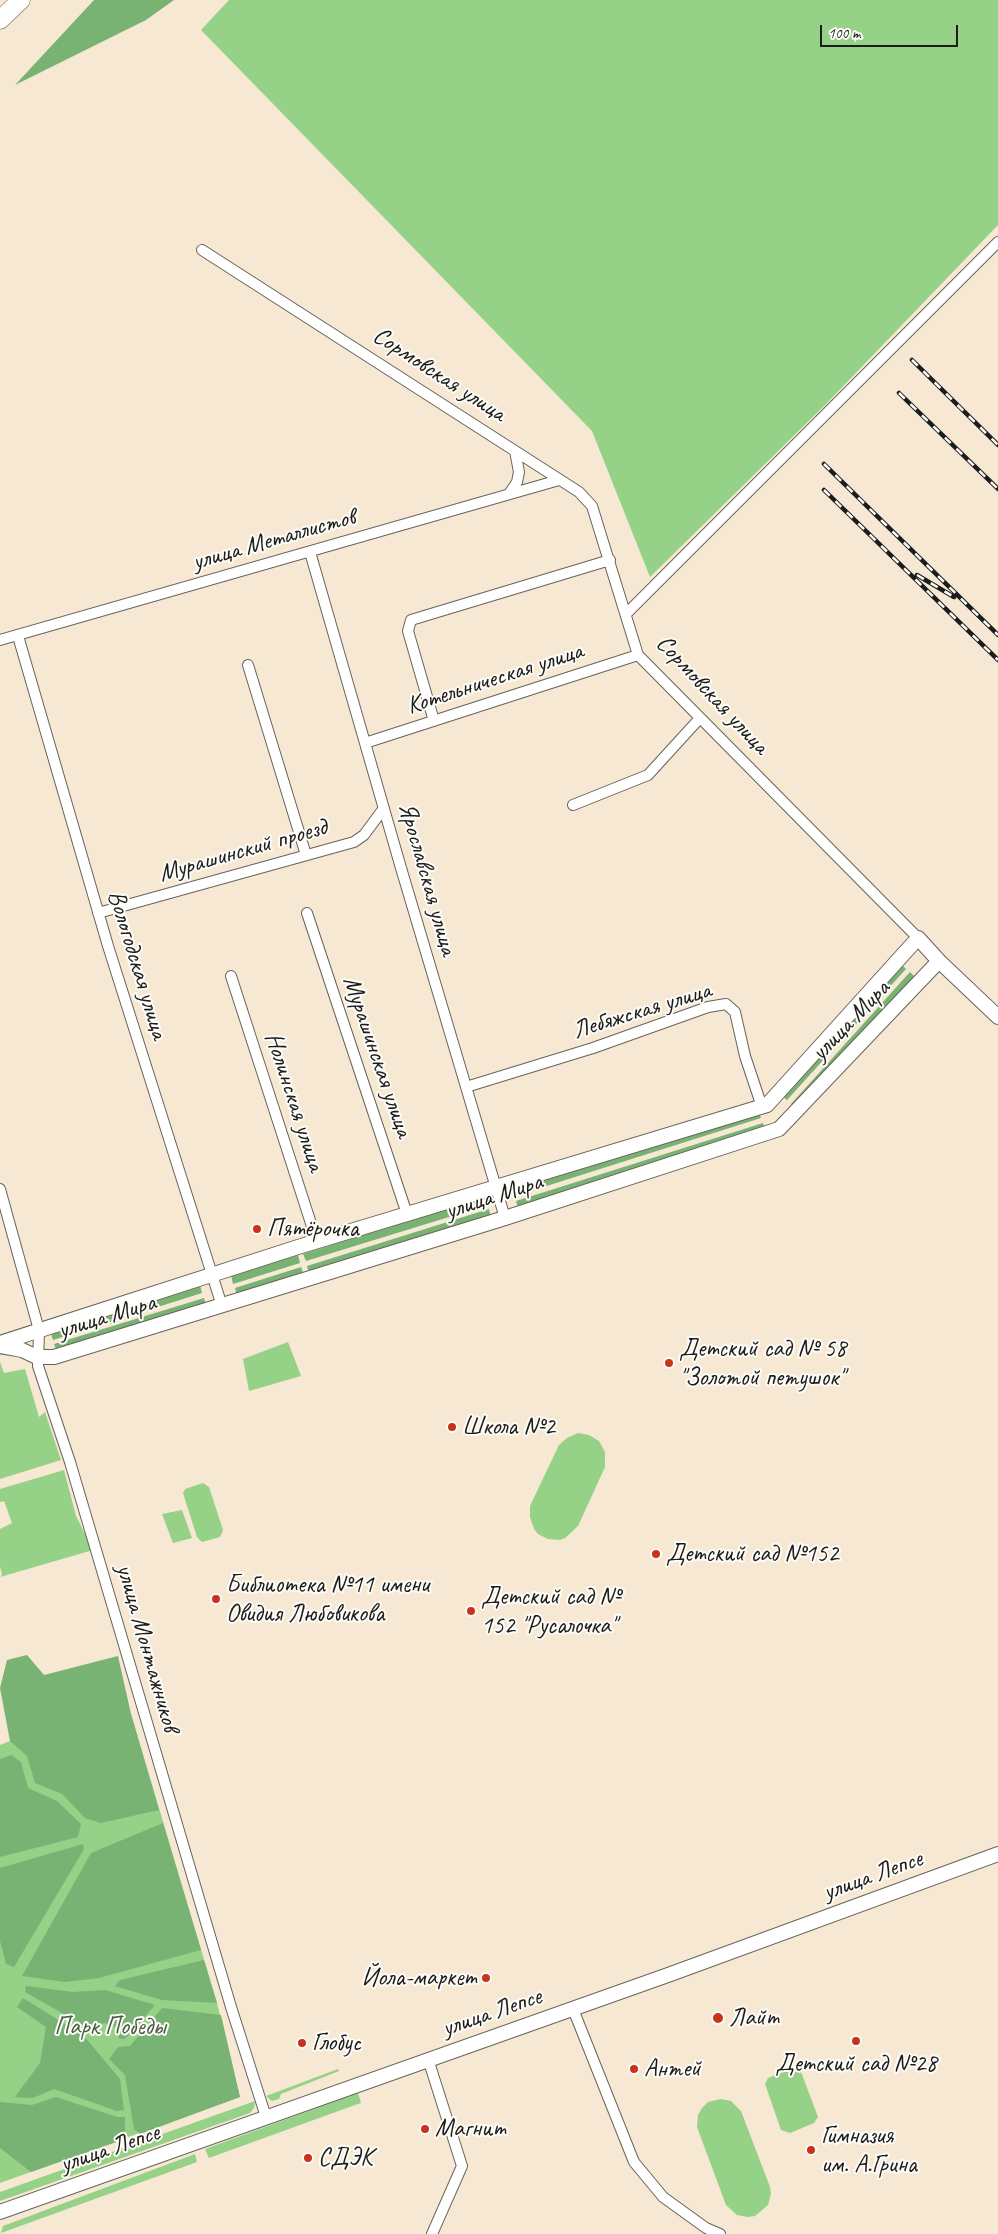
<!DOCTYPE html>
<html>
<head>
<meta charset="utf-8">
<style>
  body { margin:0 }
  #map { position:relative; width:998px; height:2234px; overflow:hidden; background:#f6e8d3; font-family:Caveat,sans-serif }
  canvas { display:block }
  .scale { position:absolute; left:820px; top:25px; width:138px; height:22px; box-sizing:border-box; border:2px solid #1c1c1c; border-top:0; padding-left:6px; font-size:15px; line-height:18px; white-space:nowrap; color:#1c1c1c; -webkit-text-stroke:4px #fdfcf7; paint-order:stroke }
</style>
</head>
<body>
<div id="map">
<canvas width="998" height="2234"></canvas>
<div class="scale">100 m</div>
</div>
<script>
const g = document.querySelector('canvas').getContext('2d');
g.lineJoin = 'round';
function fillPath(path, color) { g.fillStyle = color; g.fill(path, 'evenodd'); }
const poly = rows => new Path2D(rows.map(r => 'M' + r).join(''));
function strokePath(path, color, width, dash) { g.strokeStyle = color; g.lineWidth = width; g.lineCap = dash ? 'butt' : 'round'; g.setLineDash(dash || []); g.stroke(path); }
function drawText(font, color, halo, rows, align = 'center') {
  g.font = font + ' Caveat,sans-serif'; g.lineWidth = 4; g.setLineDash([]); g.textBaseline = 'middle'; g.strokeStyle = halo; g.fillStyle = color; for (const [text, x, y, turn = 0] of rows) {
    g.save(); g.translate(x, y); g.rotate((+turn || 0) * Math.PI / 180); g.textAlign = isNaN(turn) ? turn : align; if (halo) g.strokeText(text, 0, 0); g.fillText(text, 0, 0); g.restore();
  }
}
fillPath(poly([
  [229,0,998,0,998,225,826,404,650,577,592,431,201,30],
  [288,1342,301,1376,249,1391,243,1359],
  [0,1362,4,1373,25,1369,39,1417,45,1412,61,1460,0,1479],
  [578,1433,589,1435,599,1441,605,1452,605,1467,578,1526,565,1538,560,1540,548,1539,538,1534,534,1529,530,1517,530,1506,559,1445,567,1438],
  [64,1470,76,1516,93,1550,0,1577,2,1575,0,1566,0,1529,12,1523,4,1501,0,1502,0,1489],
  [203,1483,209,1487,223,1530,220,1537,202,1542,197,1537,183,1493,185,1489],
  [182,1510,192,1538,173,1543,162,1514],
  [131,1714,217,2003,240,2097,0,2183,0,1745,10,1741],
  [793,2068,801,2072,818,2117,814,2123,790,2133,781,2130,765,2084,768,2078],
  [338,2069,339,2071,281,2094,279,2099,272,2101,266,2096],
  [358,2093,361,2103,355,2105,209,2158,205,2149],
  [721,2099,731,2101,741,2111,770,2187,771,2193,768,2205,755,2216,748,2217,737,2215,726,2205,697,2127,698,2115,702,2108,708,2102],
  [255,2101,254,2108,250,2113,0,2201,0,2192],
  [195,2154,197,2162,1,2233,3,2226]
]), '#95d186');
fillPath(poly([
  [94,0,174,0,146,20,15,85],
  [901,964,906,969,787,1100,781,1095],
  [910,972,915,977,795,1108,791,1104],
  [759,1113,761,1118,515,1196,512,1189],
  [763,1123,765,1129,518,1208,516,1201],
  [485,1197,488,1205,306,1261,303,1254],
  [489,1209,491,1217,309,1273,307,1266],
  [298,1255,300,1263,233,1284,231,1275],
  [301,1267,304,1275,237,1296,235,1288],
  [200,1285,202,1293,53,1340,51,1334],
  [204,1298,206,1305,57,1352,54,1344],
  [27,1655,44,1675,118,1656,131,1714,159,1810,101,1823,85,1818,62,1794,35,1783,27,1756,10,1741,0,1688,7,1660],
  [11,1755,21,1762,28,1788,57,1801,81,1824,78,1837,0,1857,0,1759],
  [163,1823,201,1950,99,1978,65,1982,22,1976,91,1853],
  [83,1844,84,1849,14,1967,6,1964,0,1941,0,1868],
  [204,1960,217,2003,162,2000,115,1986,120,1980],
  [26,1986,73,1992,105,1990,155,2005,125,2039,119,2039,118,2028,104,2023,90,2029,25,1992],
  [23,1998,84,2036,120,2079,124,2110,117,2111,54,2089,33,2098,15,2097,40,2063,46,2027,17,2007],
  [162,2008,221,2015,240,2097,140,2134,134,2129,125,2075,109,2059,118,2047,130,2046],
  [56,2097,117,2117,125,2117,125,2139,31,2172,0,2148,0,2102,32,2105]
]), '#78b373');
const street = poly([
  [202,250,579,492,592,506,638,655,918,938],
  [509,494,517,482,519,472,515,451],
  [310,552,401,868,505,1218],
  [626,614,998,242],
  [18,636,108,946,222,1306],
  [0,640,559,480],
  [248,665,306,855],
  [434,721,408,631,411,620,610,560],
  [365,743,638,655],
  [573,805,648,775,700,718],
  [98,913,354,842,364,835,384,808],
  [307,913,407,1214],
  [231,976,317,1242],
  [466,1087,593,1048,708,1007,726,1004,735,1012,745,1056,762,1107],
  [0,1189,39,1330,38,1366,70,1462,231,2007,266,2117],
  [573,2009,634,2162,663,2197,706,2228,720,2234],
  [428,2059,462,2166,432,2234]
]);
const secondary = poly([
  [0,1343,298,1247,767,1105,918,938,939,961,998,1017],
  [0,1346,22,1350,37,1357,54,1357,505,1218,779,1129,939,961],
  [0,2212,668,1975,998,1854]
]);
const highway = poly([
  [0,20,21,0]
]);
strokePath(street, '#68635c', 12);
strokePath(secondary, '#68635c', 16);
strokePath(highway, '#68635c', 19);
strokePath(street, '#fff', 10);
strokePath(secondary, '#fff', 14);
strokePath(highway, '#fff', 18);
const rail = poly([
  [912,360,998,445],
  [899,393,998,489],
  [824,464,998,635],
  [824,490,998,660],
  [917,575,954,597]
]);
strokePath(rail, '#1c1c1c', 4.5);
strokePath(rail, '#fdfcf7', 2.5, [8]);
for (const [x, y, r, color] of [
  [257,1229,5,"#c8321e"],
  [669,1363,5,"#c8321e"],
  [452,1427,5,"#c8321e"],
  [656,1554,5,"#c8321e"],
  [216,1599,5,"#c8321e"],
  [471,1611,5,"#c8321e"],
  [486,1978,5,"#c8321e"],
  [718,2018,6,"#c8321e"],
  [856,2041,5,"#c8321e"],
  [302,2043,5,"#c8321e"],
  [634,2069,5,"#c8321e"],
  [425,2129,5,"#c8321e"],
  [811,2150,5,"#c8321e"],
  [308,2158,5,"#c8321e"]
]) { const dot = new Path2D(); dot.arc(x, y, r, 0, 2 * Math.PI); g.fillStyle = color; g.fill(dot); strokePath(dot, '#fdfcf7', 2); }
drawText('25px', '#1c1c1c', '#fdfcf7', [
  ["Сормовская улица",439,375,33],
  ["улица Металлистов",274,540,-16],
  ["Котельническая улица",495,679,-18],
  ["Сормовская улица",712,695,47],
  ["Мурашинский проезд",243,851,-16],
  ["Ярославская улица",427,879,74],
  ["Вологодская улица",137,965,73],
  ["Лебяжская улица",642,1011,-17],
  ["улица Мира",851,1021,-46],
  ["Мурашинская улица",377,1057,71],
  ["Нолинская улица",294,1102,72],
  ["улица Мира",494,1197,-18],
  ["улица Мира",107,1317,-17],
  ["улица Монтажников",147,1648,74],
  ["улица Лепсе",873,1876,-20],
  ["улица Лепсе",492,2013,-19],
  ["улица Лепсе",110,2149,-19]
]);
drawText('25px', '#1c1c1c', '#fdfcf7', [
  ["Пятёрочка",267,1229],
  ["Детский сад № 58",679,1349],
  ["\"Золотой петушок\"",679,1378],
  ["Школа №2",462,1427],
  ["Детский сад №152",666,1554],
  ["Библиотека №11 имени",226,1585],
  ["Овидия Любовикова",226,1614],
  ["Детский сад №",481,1597],
  ["152 \"Русалочка\"",481,1626],
  ["Йола-маркет",476,1978,"right"],
  ["Лайт",729,2018],
  ["Глобус",312,2043],
  ["Детский сад №28",856,2064,"center"],
  ["Антей",644,2069],
  ["Магнит",435,2129],
  ["Гимназия",821,2136],
  ["им. А.Грина",821,2165],
  ["СДЭК",318,2158]
], 'left');
drawText('25px', '#465b41', '#fdfcf7', [
  ["Парк Победы",110,2027]
]);
</script>
</body>
</html>
